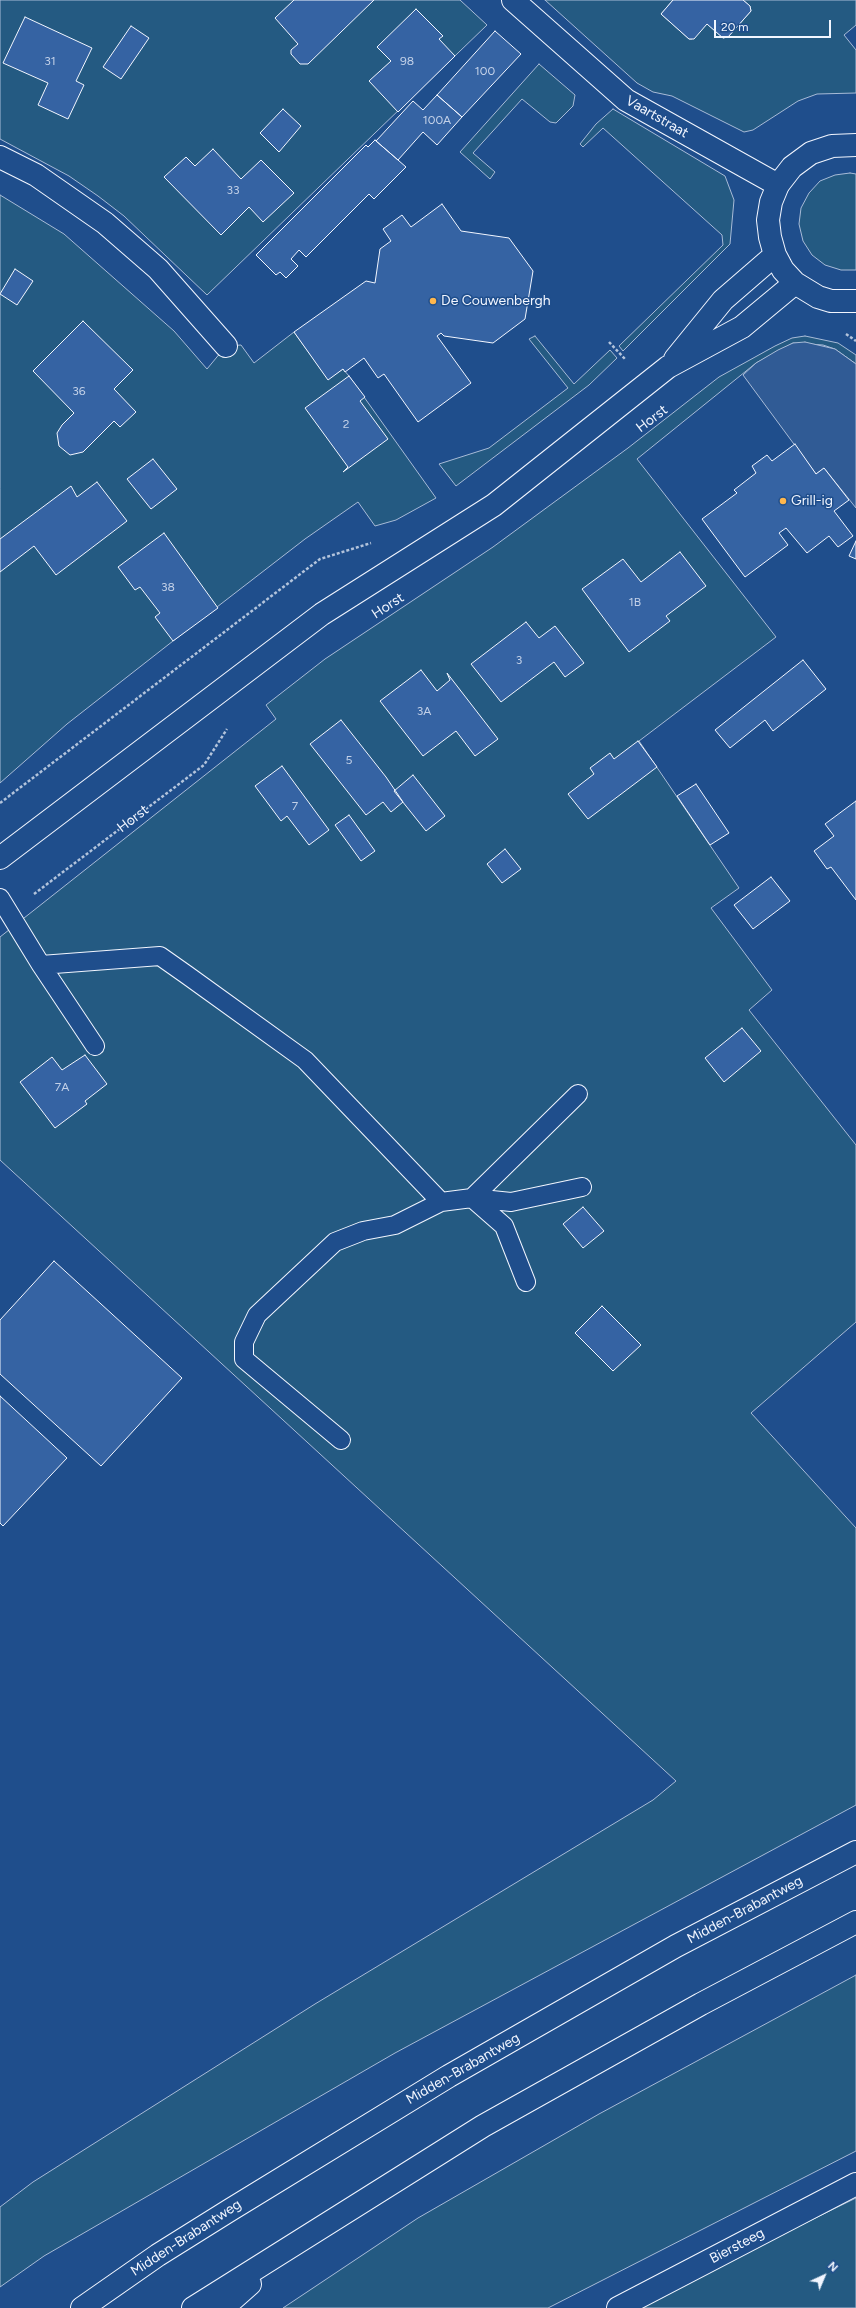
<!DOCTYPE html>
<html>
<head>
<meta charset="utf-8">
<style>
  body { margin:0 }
  #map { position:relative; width:856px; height:2308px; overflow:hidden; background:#1f4e8c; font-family:Figtree,sans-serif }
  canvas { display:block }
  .north { position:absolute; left:804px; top:2256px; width:40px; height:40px; -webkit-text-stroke:3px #1f4e8c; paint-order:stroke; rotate:44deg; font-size:11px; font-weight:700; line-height:16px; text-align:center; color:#f2f6ff }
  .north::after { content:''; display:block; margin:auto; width:14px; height:18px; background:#f2f6ff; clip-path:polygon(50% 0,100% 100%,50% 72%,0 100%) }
  .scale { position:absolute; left:714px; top:20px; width:117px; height:18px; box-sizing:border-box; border:2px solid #f2f6ff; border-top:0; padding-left:5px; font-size:12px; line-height:14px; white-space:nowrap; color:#f2f6ff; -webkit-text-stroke:3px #1f4e8c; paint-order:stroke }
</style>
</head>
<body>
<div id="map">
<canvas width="856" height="2308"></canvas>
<div class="north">N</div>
<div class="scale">20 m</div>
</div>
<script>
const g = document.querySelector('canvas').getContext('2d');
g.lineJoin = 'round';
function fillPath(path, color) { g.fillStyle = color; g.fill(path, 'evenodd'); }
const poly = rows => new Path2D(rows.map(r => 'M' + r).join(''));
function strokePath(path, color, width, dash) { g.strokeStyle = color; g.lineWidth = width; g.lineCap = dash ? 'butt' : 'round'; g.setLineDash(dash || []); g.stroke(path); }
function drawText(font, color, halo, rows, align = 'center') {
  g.font = font + ' Figtree,sans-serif'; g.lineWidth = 3; g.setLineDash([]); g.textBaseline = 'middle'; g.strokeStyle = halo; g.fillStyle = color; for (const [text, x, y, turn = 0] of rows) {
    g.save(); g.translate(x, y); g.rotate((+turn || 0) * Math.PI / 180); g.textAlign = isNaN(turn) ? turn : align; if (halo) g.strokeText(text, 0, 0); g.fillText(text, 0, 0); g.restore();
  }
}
const green = poly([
  [0,0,460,0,487,25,207,295,124,216,98,196,69,176,0,139,0,0],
  [545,0,673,0,661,14,689,39,692,39,707,24,723,38,729,36,751,11,750,6,743,0,856,0,856,25,844,35,856,50,856,93,817,94,798,101,753,130,744,132,672,96,653,92,637,83,545,0],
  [539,64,575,95,573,106,556,123,550,122,522,99,473,153,495,172,490,179,460,152,539,64],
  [613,109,725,176,734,200,730,244,623,351,619,346,723,245,722,235,603,128,583,147,580,144,596,124,613,109],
  [850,173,856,174,856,270,841,270,825,265,812,255,803,241,799,224,801,208,809,193,820,181,835,175,850,173],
  [0,195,64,234,174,331,207,369,226,346,241,345,254,363,294,332,328,379,343,369,349,376,436,498,396,520,375,526,358,502,305,539,173,641,67,724,0,783,0,195],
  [535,336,574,384,610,350,617,358,589,385,456,486,439,464,489,448,568,388,529,339,535,336],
  [805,336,838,343,856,355,856,364,835,349,823,345,793,343,756,363,637,459,776,637,639,741,739,888,711,908,772,990,749,1010,856,1145,856,1322,751,1413,856,1528,856,1805,395,2053,44,2256,0,2287,0,2207,33,2182,315,2004,653,1800,676,1781,0,1160,0,937,276,719,266,705,325,659,493,547,628,448,719,377,775,346,792,338,805,336],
  [856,1975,856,2151,548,2308,283,2308,418,2218,599,2114,856,1975],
  [856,2198,856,2308,632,2308,856,2198]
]);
fillPath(green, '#245a82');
strokePath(green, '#a8bbd7', 1);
const parking = poly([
  [805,342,835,349,856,364,856,508,824,468,816,474,743,375,756,363,778,350,793,343,805,342]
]);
fillPath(parking, '#305b95');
strokePath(parking, '#a8bbd7', 1);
const building = poly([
  [294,0,374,0,308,64,300,64,291,54,291,50,298,44,275,18,294,0],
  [673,0,743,0,750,6,751,11,728,37,723,38,707,24,694,39,689,39,661,14,673,0],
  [416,9,443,36,439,39,455,56,398,112,369,81,391,61,377,47,416,9],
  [25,17,92,48,76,81,84,85,68,119,38,105,48,83,3,63,25,17],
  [131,26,149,38,121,79,103,67,131,26],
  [495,31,521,54,462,117,437,95,495,31],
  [437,95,462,117,437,145,423,132,398,160,376,141,413,101,423,110,437,95],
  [283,109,301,126,279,152,260,133,283,109],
  [375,140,406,167,374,199,369,194,306,257,299,250,291,259,298,266,286,278,280,272,276,275,256,255,366,145,368,147,375,140],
  [213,149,241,179,261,160,294,193,263,222,249,207,221,235,164,177,186,157,195,166,213,149],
  [442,204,461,231,509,238,533,271,525,319,493,343,444,336,441,333,437,336,471,383,418,422,384,374,378,378,364,358,345,372,343,369,328,380,294,332,366,281,375,283,380,249,391,241,383,229,402,215,411,227,442,204],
  [15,269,33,281,17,305,0,294,15,269],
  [83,321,133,370,114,389,136,412,120,427,114,421,83,452,70,455,59,446,57,433,62,425,74,413,33,371,83,321],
  [349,376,365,397,360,401,388,439,343,472,348,467,305,408,349,376],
  [795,444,816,474,824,468,849,500,834,511,853,536,838,547,829,536,807,553,786,528,779,533,788,545,745,577,702,519,737,493,734,490,756,473,752,466,767,455,772,461,795,444],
  [153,459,177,489,151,509,127,479,153,459],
  [97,482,127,521,56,575,34,546,0,572,0,539,71,486,77,497,97,482],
  [164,533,218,608,173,641,155,617,160,613,140,587,135,590,118,567,164,533],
  [856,541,856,559,849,556,856,541],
  [680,552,706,586,666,616,670,621,629,652,582,589,623,559,641,582,680,552],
  [526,622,539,638,555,626,584,663,565,677,554,662,501,702,471,664,526,622],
  [803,660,826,689,773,731,765,720,730,748,715,730,803,660],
  [421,670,437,691,450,680,447,673,498,739,475,756,456,731,423,756,380,701,421,670],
  [341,720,386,777,403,802,391,812,383,802,366,815,310,744,341,720],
  [638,741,657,767,588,819,568,794,594,774,590,768,610,753,614,759,638,741],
  [282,766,329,830,309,845,287,816,281,821,255,786,282,766],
  [413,775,445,816,426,831,394,791,413,775],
  [696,784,729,833,710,845,677,796,696,784],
  [856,801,856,900,831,867,827,869,814,851,834,836,825,824,856,801],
  [349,815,375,851,361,861,335,825,349,815],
  [505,849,521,869,502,883,487,864,505,849],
  [771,877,790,901,753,929,734,905,771,877],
  [742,1028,761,1051,724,1082,705,1058,742,1028],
  [85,1055,107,1084,85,1101,87,1104,55,1128,20,1082,52,1057,62,1070,85,1055],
  [583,1207,604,1231,583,1248,563,1224,583,1207],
  [54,1261,182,1378,101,1466,0,1374,0,1320,54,1261],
  [602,1306,641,1345,613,1371,575,1333,602,1306],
  [0,1396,67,1458,3,1526,0,1523,0,1396]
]);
fillPath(building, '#3563a3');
strokePath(building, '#f2f6ff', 1);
const lane = poly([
  [0,898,41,965,160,956,187,975,305,1060,441,1202,472,1198,578,1094],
  [41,965,95,1046],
  [526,1282,504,1226,472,1198,511,1202,582,1187],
  [341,1440,244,1359,244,1342,257,1315,335,1242,363,1231,395,1225,441,1202]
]);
const street = poly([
  [513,0,626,100,778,185],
  [0,157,36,175,105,223,158,269,226,346],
  [618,2308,856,2184]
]);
const secondary = poly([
  [856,145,832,146,811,153,792,167,778,185,771,202,768,220,770,237,775,255,783,270,795,283,818,297,831,301,856,301],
  [675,359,723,300,775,255],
  [0,858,322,614,494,505,668,367,742,327,795,283]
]);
const highway = poly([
  [82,2308,158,2255,230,2210,449,2076,676,1946,856,1852],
  [193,2308,483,2126,701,2004,856,1922],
  [223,2308,250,2284]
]);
strokePath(lane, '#f2f6ff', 20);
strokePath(street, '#f2f6ff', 24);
strokePath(secondary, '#f2f6ff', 24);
strokePath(highway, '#f2f6ff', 24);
strokePath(poly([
  [846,334,856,341],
  [609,342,625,359],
  [0,803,320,559,371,543],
  [34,894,204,765,227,729]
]), '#b3c4dc', 2.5, [3, 2]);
strokePath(lane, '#1f4e8c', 18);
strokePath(street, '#1f4e8c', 22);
strokePath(secondary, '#1f4e8c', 22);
strokePath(highway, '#1f4e8c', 22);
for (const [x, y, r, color] of [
  [433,301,4,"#ffb74d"],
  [783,501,4,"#ffb74d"]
]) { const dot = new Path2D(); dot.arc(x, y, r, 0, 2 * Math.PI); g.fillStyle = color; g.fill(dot); strokePath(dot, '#1f4e8c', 1.5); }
drawText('12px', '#c3d1e8', null, [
  ["31",50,61],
  ["98",407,61],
  ["100",485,71],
  ["100A",437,120],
  ["33",233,190],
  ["36",79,391],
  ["2",346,424],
  ["38",168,587],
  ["1B",635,602],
  ["3",519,660],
  ["3A",424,711],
  ["5",349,760],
  ["7",295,806],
  ["7A",62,1087]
]);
drawText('14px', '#f2f6ff', '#1f4e8c', [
  ["Vaartstraat",657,117,30],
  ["Horst",652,419,-37],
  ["Horst",388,606,-33],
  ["Horst",133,819,-37],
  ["Midden-Brabantweg",745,1910,-28],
  ["Midden-Brabantweg",463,2069,-30],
  ["Midden-Brabantweg",186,2238,-33],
  ["Biersteeg",737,2246,-28]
]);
drawText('14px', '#f2f6ff', '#1f4e8c', [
  ["De Couwenbergh",441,301],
  ["Grill-ig",791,501]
], 'left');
</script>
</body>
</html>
